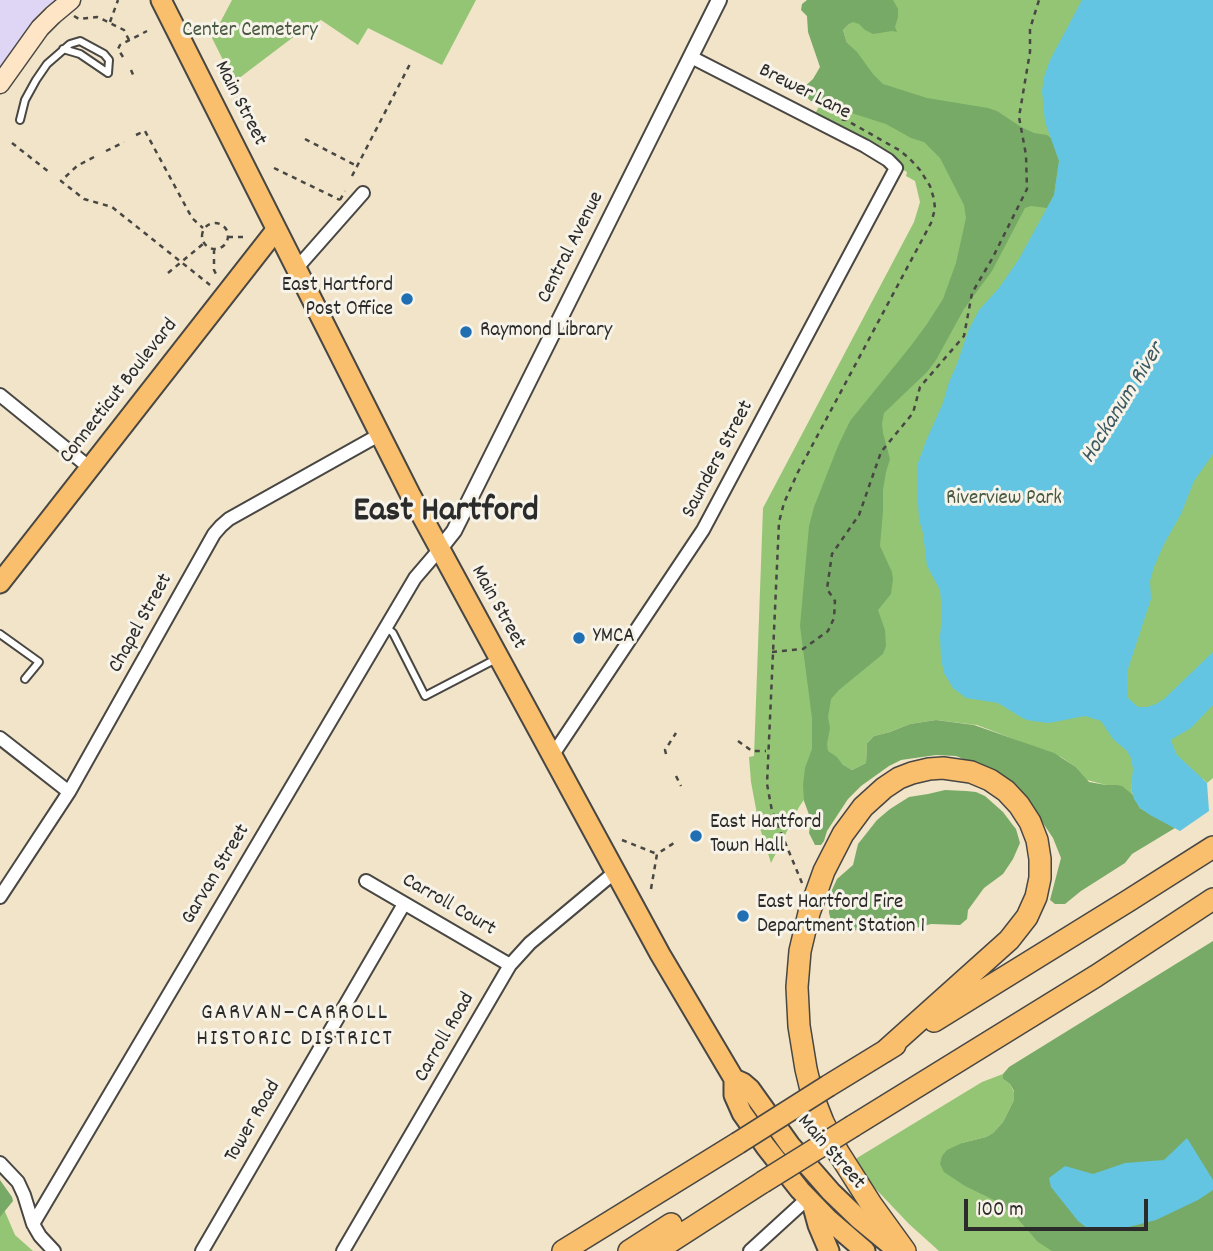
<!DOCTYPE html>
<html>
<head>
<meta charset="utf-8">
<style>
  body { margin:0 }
  #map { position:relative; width:1213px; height:1251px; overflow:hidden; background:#f1e4c9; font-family:Dekko,sans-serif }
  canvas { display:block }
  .scale { position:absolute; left:964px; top:1199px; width:184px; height:32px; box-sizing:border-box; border:4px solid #2b2b2b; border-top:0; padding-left:9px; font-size:21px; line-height:24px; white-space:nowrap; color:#2b2b2b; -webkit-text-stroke:5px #f7f3e8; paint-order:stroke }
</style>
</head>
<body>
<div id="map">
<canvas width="1213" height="1251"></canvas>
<div class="scale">100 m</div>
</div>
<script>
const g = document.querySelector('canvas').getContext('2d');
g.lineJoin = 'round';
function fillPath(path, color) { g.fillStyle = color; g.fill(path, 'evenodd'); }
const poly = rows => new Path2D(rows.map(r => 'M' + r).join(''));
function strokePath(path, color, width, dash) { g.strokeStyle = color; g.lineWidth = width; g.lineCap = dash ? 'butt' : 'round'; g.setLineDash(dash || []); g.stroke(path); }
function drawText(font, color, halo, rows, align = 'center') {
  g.font = font + ' Dekko,sans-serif'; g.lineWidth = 6; g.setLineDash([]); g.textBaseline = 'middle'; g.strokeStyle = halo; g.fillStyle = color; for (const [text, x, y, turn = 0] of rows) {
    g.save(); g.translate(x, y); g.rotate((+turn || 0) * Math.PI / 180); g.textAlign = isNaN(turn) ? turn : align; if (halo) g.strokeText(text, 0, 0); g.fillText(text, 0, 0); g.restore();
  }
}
fillPath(poly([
  [0,0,55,0,43,9,31,23,0,67]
]), '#dfd5f5');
fillPath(poly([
  [232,0,476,0,442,65,368,28,358,45,321,20,300,32,234,82,212,38],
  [873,0,1213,0,1213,778,1207,783,1203,779,1133,777,1131,788,1133,795,1117,785,1106,785,1087,780,1076,767,1061,757,977,725,936,720,910,724,890,732,874,736,867,743,866,763,852,770,842,764,812,788,799,807,771,863,759,825,751,782,749,757,754,756,763,508,914,222,920,202,915,181,906,176,907,172,900,168,883,151,856,135,814,116,828,89,847,43,843,30],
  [1003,1074,1003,1079,1010,1084,1014,1092,1014,1100,1003,1122,993,1133,986,1137,962,1143,1213,1251,939,1251,909,1224,872,1185,856,1161,857,1158,982,1082],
  [0,1200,15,1235,33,1251,0,1251]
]), '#94c575');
fillPath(poly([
  [807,0,893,0,898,9,898,17,895,27,897,32,892,31,873,34,865,30,859,24,853,22,849,24,843,30,847,43,857,52,873,74,883,84,927,98,988,108,997,111,1021,127,1034,133,1047,135,1052,139,1059,161,1054,195,1047,208,1031,206,1025,208,992,271,964,309,936,360,927,372,884,413,882,424,883,433,890,459,886,472,883,490,883,511,880,546,892,572,893,579,891,594,878,610,885,630,886,646,883,654,878,658,839,690,831,699,828,717,830,728,827,744,828,751,837,757,842,764,852,770,866,763,867,743,874,736,890,732,910,724,936,720,974,725,1054,753,1076,767,1089,782,1106,785,1117,785,1122,786,1133,795,1140,808,1175,828,1132,854,1125,863,1081,891,1065,904,1055,904,1050,900,1061,858,1053,838,1041,820,1030,806,973,763,956,756,936,755,901,760,889,766,861,786,848,799,827,831,824,841,821,845,815,845,809,833,811,820,804,801,803,785,805,768,812,749,812,718,800,626,809,526,814,507,838,446,850,421,910,347,927,324,943,299,956,263,966,218,964,205,940,158,924,142,911,138,886,124,845,111,832,104,811,101,804,95,802,89,813,79,820,67,808,32,807,16,801,10,802,4],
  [945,790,966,791,976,792,985,796,1003,812,1012,824,1016,829,1020,843,1013,859,1003,874,984,888,968,910,967,919,960,925,931,924,908,930,900,929,892,925,871,924,849,933,835,931,833,928,829,913,829,906,832,890,837,879,853,865,858,844,877,820,890,809,909,797,928,794],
  [1213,941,1213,1251,1052,1251,1038,1242,1016,1217,996,1201,965,1186,944,1172,940,1164,942,1156,947,1150,962,1143,986,1137,993,1133,1003,1122,1014,1100,1014,1091,1010,1084,1003,1079,1003,1074,1009,1067],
  [0,1180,12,1197,13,1201,0,1217]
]), '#7a6');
fillPath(poly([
  [1082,0,1213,0,1213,454,1194,481,1181,514,1164,544,1154,567,1150,581,1151,599,1127,672,1128,698,1138,707,1147,707,1156,704,1164,699,1213,652,1213,705,1191,728,1172,739,1171,741,1177,755,1207,783,1209,811,1180,831,1150,815,1140,808,1134,799,1131,788,1133,769,1131,758,1127,751,1113,739,1101,721,1085,716,1049,723,1032,721,1024,719,998,703,966,698,953,688,944,673,941,659,940,637,942,613,940,590,927,566,923,533,919,520,918,502,918,463,926,441,943,403,949,382,957,364,969,329,979,310,999,288,1019,259,1054,195,1059,161,1045,122,1042,91,1044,77,1050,60],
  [1187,1138,1213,1180,1213,1190,1198,1200,1156,1220,1121,1229,1091,1231,1078,1221,1051,1187,1049,1178,1065,1166,1093,1174,1125,1163,1164,1160]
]), '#63c5e1');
const service = poly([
  [63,49,80,54,108,73],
  [20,120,25,100,36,80,47,64,70,44,80,41,104,54,109,60,108,73],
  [386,627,393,633,425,696,496,659],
  [0,634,39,662,25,679]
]);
const minor = poly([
  [296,269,363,193],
  [0,395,90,468],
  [0,738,69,792],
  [552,756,703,530,896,168,888,160,865,146,691,57],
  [366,881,510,965],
  [0,897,69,792,214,534,221,526,229,519,379,435],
  [0,1163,18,1182,24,1195,33,1224,40,1236,54,1251],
  [33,1224,415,578,439,550],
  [202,1251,404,904],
  [343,1251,510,965,530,943,615,872],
  [750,1251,808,1198]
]);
const tertiary = poly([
  [439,550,454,531,460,519,719,0]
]);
const secondary = poly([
  [0,84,40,28,53,15,71,0]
]);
const primary = poly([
  [0,583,276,230]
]);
const trunk = poly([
  [161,0,410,494,660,954,734,1079,734,1095,742,1113,766,1147,800,1190,829,1220,865,1251],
  [734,1079,743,1083,750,1089,790,1145,831,1192,859,1219,898,1251],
  [812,1203,818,1225,829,1251]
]);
const motorway = poly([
  [934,1021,1128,901,1213,847],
  [884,1052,1009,940,1027,917,1036,897,1040,878,1040,859,1037,840,1030,822,1019,805,1006,791,990,780,971,772,943,768,929,769,912,773,899,778,884,788,863,807,843,834,824,871,809,913,800,951,797,987,799,1026,806,1069,812,1094,823,1122,838,1152,871,1204,905,1251],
  [828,1086,895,1045],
  [853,1126,1096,976,1213,899],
  [563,1251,738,1143],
  [629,1251,671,1224],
  [656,1251,763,1182]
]);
strokePath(service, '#494743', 10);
strokePath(minor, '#494743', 16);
strokePath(tertiary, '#494743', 18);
strokePath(secondary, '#494743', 21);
strokePath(primary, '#494743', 23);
strokePath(trunk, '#494743', 23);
strokePath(motorway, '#494743', 24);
strokePath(poly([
  [74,16,79,19,97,17,104,20,124,30,129,40],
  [110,22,118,0],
  [123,57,118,49,120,45,147,31],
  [131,70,134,77],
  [136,135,145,131,192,218,203,228],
  [305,139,357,166],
  [12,143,49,172],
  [106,151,124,142],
  [94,157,77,166,61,181,84,199,112,207,210,285],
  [274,168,340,200],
  [352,176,410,64],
  [340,200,345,191],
  '202 236a13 13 0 1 1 26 0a13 13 0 1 1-26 0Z',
  [228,237,245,237],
  [214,249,214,270,217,276],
  [168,273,203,244],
  [772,652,803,649,828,631,834,618,835,601,827,589,832,554,859,515,881,452,913,413,920,387,964,336,972,293,992,259,1027,189,1026,155,1019,117,1030,52,1030,29,1039,0],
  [738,741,752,751,766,751],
  [666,754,665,750,676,733],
  [676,776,681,786],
  [622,840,657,854],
  [802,883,772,811,767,784,779,522,784,503,798,472,931,223,935,209,934,199,930,186,920,170,909,158,899,150,846,120,837,119],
  [651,889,657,854,677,841]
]), '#494743', 2.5, [5, 5]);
strokePath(service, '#fff', 6);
strokePath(minor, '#fff', 12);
strokePath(tertiary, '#fff', 14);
strokePath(secondary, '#fde5c5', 18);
strokePath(primary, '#f9bf6d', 19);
strokePath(trunk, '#f9bf6d', 19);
strokePath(motorway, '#f9bf6d', 21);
const motorwayBridge = poly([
  [738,1143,828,1086],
  [763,1182,853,1126]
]);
strokePath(motorwayBridge, '#494743', 24, []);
strokePath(motorwayBridge, '#f9bf6d', 21);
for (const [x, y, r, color] of [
  [407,299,7,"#1f6fb2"],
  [466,332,7,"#1f6fb2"],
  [579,638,7,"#1f6fb2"],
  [696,836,7,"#1f6fb2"],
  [743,916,7,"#1f6fb2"]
]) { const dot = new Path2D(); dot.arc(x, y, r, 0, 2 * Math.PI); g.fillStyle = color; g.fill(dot); strokePath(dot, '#f7f3e8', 2.5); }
drawText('21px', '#4a5941', '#f7f3e8', [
  ["Center Cemetery",250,32],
  ["Riverview Park",1004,500]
]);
drawText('21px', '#2b2b2b', '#f7f3e8', [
  ["Brewer Lane",804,93,27],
  ["Main Street",239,104,63],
  ["Central Avenue",572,248,-63],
  ["Connecticut Boulevard",120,392,-52],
  ["Saunders Street",719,460,-62],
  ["Main Street",497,608,61],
  ["Chapel Street",142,624,-61],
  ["Garvan Street",217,875,-59],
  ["Carroll Court",448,906,30],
  ["Carroll Road",446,1038,-60],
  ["Tower Road",254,1122,-60],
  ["Main Street",830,1153,49]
]);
drawText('21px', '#2b2b2b', '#f7f3e8', [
  ["East Hartford",393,287,"right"],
  ["Post Office",393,311,"right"],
  ["Raymond Library",480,332],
  ["YMCA",593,638],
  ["East Hartford",710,824],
  ["Town Hall",710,848],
  ["East Hartford Fire",757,904],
  ["Department Station 1",757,928]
], 'left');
drawText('italic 23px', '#3c5962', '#f7f3e8', [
  ["Hockanum River",1124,404,-58]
]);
g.letterSpacing = '2px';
drawText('23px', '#2b2b2b', '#f7f3e8', [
  ["GARVAN–CARROLL",295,1015],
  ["HISTORIC DISTRICT",295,1041]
]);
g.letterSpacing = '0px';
drawText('bold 35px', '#2b2b2b', '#f7f3e8', [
  ["East Hartford",446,514]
]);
</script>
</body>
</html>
